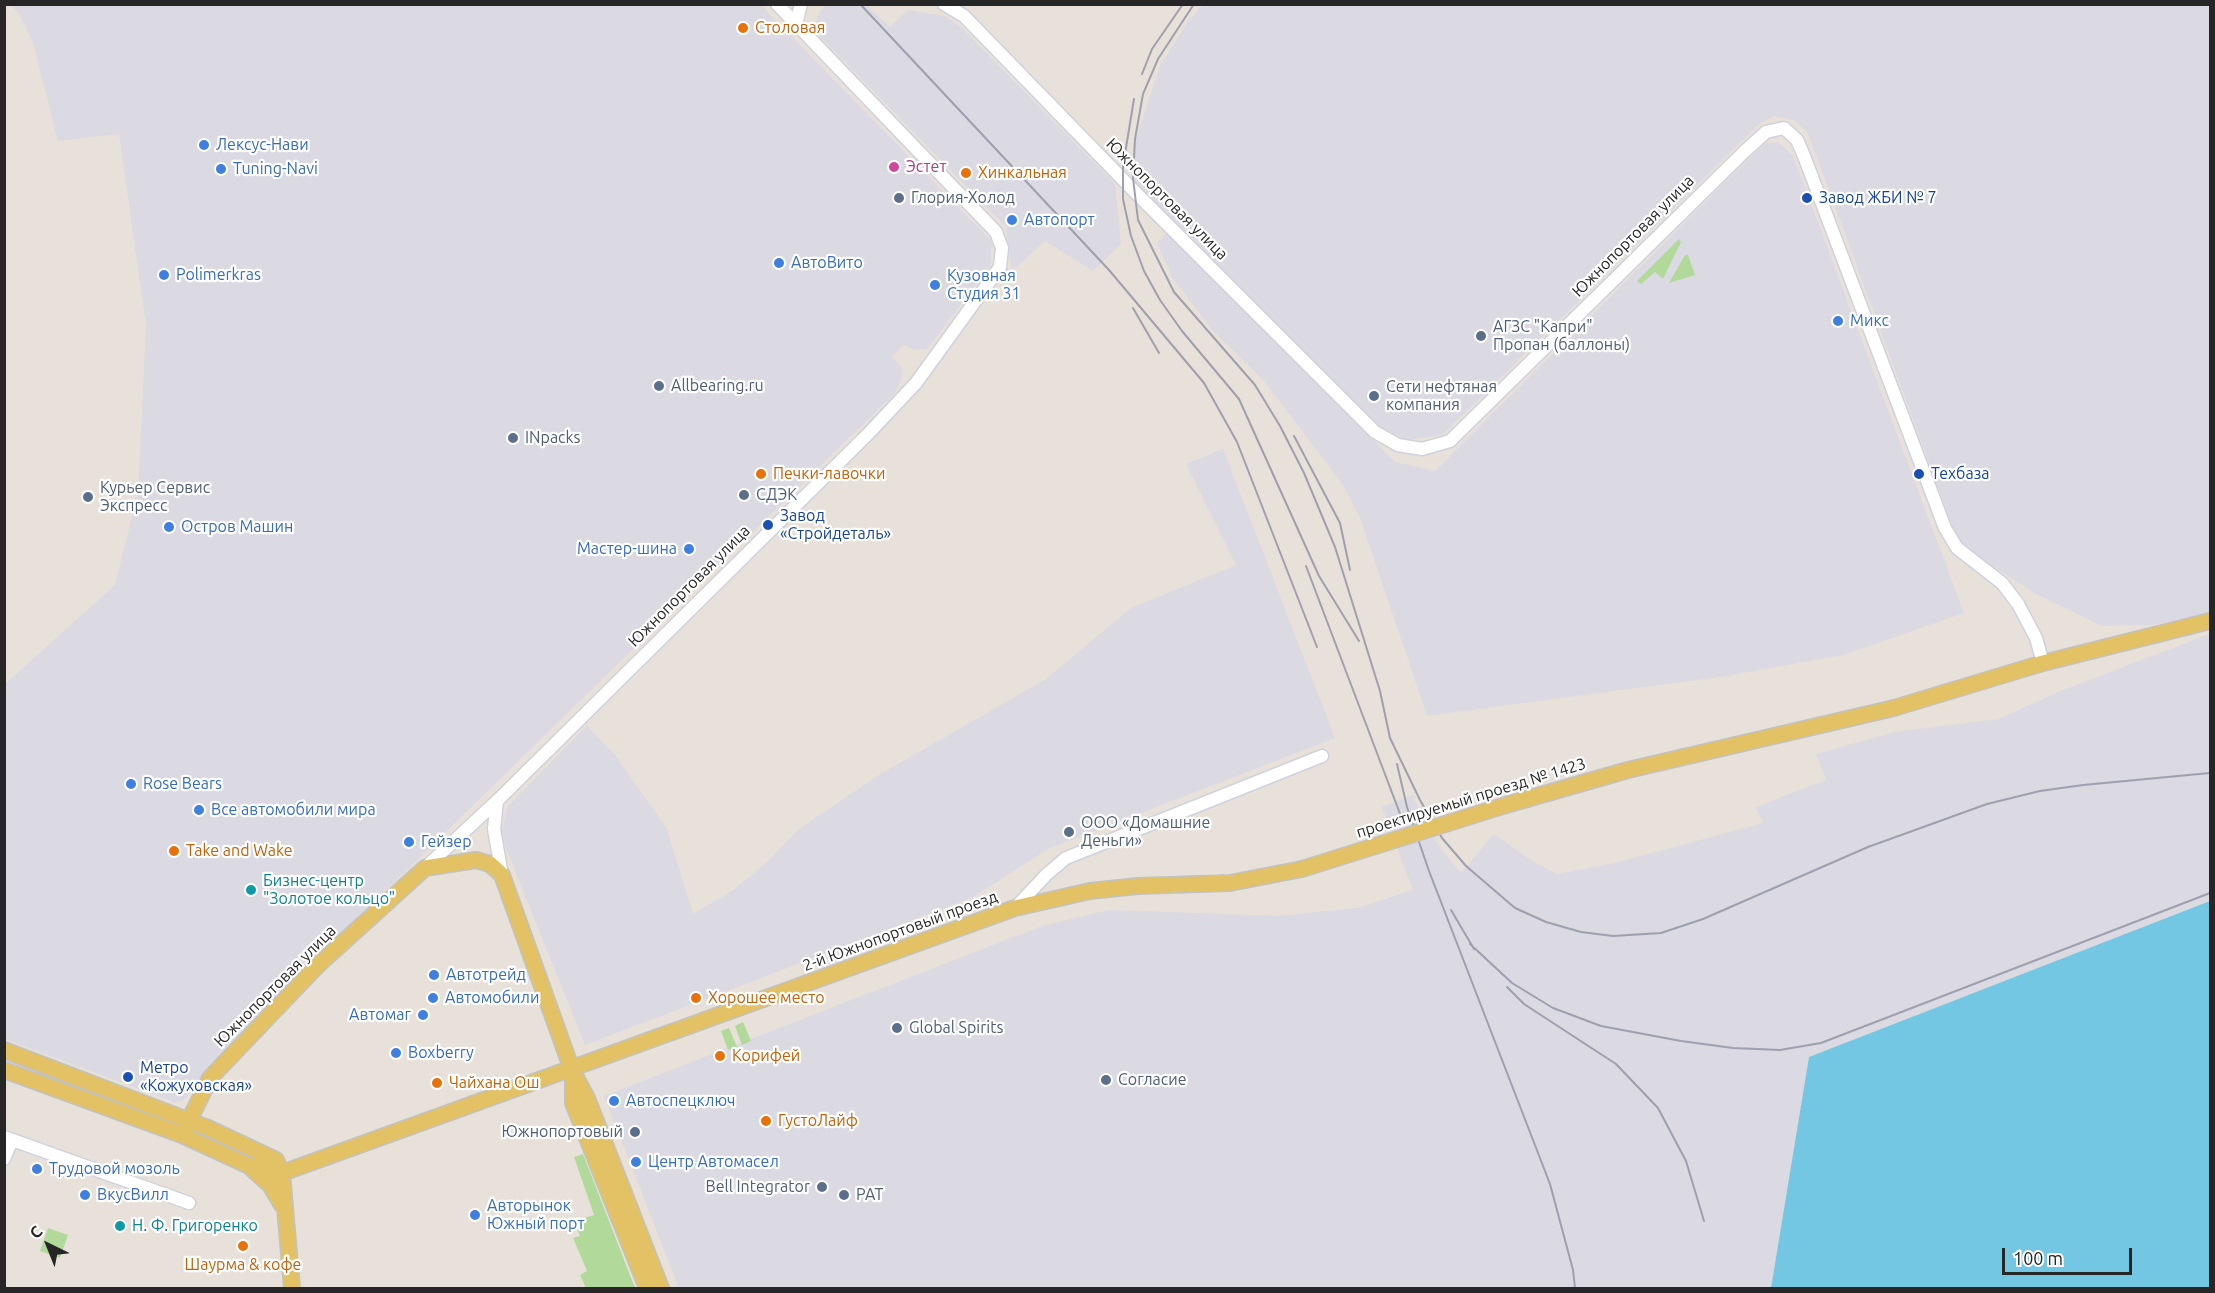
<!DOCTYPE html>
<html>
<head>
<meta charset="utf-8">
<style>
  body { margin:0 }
  #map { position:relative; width:2215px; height:1293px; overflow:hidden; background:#e8e1d9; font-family:Ubuntu,sans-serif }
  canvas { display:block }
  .frame { position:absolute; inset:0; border:6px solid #262626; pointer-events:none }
  .north { position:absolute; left:18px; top:1215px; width:60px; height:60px; -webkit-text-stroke:4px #fff; paint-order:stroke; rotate:317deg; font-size:16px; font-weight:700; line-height:24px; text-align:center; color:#262626 }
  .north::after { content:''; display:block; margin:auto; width:21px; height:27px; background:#262626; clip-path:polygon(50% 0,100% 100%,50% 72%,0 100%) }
  .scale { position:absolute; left:2002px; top:1248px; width:130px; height:27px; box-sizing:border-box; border:3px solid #262626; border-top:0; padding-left:8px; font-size:18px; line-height:21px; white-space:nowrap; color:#262626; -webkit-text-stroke:4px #fff; paint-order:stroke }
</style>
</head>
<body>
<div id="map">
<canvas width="2215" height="1293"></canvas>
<div class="frame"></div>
<div class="north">С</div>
<div class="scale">100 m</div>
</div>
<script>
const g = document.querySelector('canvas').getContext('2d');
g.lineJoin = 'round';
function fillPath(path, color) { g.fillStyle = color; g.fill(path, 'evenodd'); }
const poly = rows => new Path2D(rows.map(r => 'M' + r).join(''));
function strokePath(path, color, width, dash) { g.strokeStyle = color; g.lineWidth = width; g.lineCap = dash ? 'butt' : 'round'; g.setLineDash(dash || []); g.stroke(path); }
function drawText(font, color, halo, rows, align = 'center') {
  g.font = font + ' Ubuntu,sans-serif'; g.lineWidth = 4.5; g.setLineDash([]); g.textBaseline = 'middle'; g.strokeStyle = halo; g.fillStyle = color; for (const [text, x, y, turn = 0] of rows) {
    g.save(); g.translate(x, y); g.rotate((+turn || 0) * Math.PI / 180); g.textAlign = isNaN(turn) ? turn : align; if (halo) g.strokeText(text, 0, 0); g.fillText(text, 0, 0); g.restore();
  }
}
fillPath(poly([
  [10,5,761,5,992,242,990,266,927,349,916,350,903,345,892,357,902,368,901,380,895,393,323,952,250,1025,184,1100,174,1102,5,1039,4,685,115,585,138,493,146,325,119,134,58,141,33,42,18,12],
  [827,5,866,5,890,27,908,10,945,16,962,28,1115,184,1121,244,1093,271,1045,241,1012,271,1006,227,814,30,820,11],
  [1203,5,2210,5,2210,614,2152,625,2102,626,2036,594,1959,544,1808,133,1793,120,1774,116,1759,124,1442,435,1407,440,1380,427,1135,184,1135,142,1160,66,1188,21],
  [1778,142,1793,156,1964,613,1843,655,1726,676,1427,716,1361,520,1343,485,1265,382,1213,331,1172,277,1157,243,1168,232,1395,462,1435,471,1764,144],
  [1223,449,1335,738,1048,849,973,897,585,1045,506,848,502,831,508,806,587,726,615,755,667,829,693,914,732,891,767,862,799,829,879,775,1046,679,1131,608,1236,565,1186,464],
  [2210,634,2210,901,1809,1057,1771,1288,679,1288,604,1096,1042,926,1109,910,1280,916,1357,908,1413,890,1382,807,1412,795,1438,845,1461,873,1494,834,1534,862,1557,874,1615,863,1763,823,1756,807,1826,780,1816,754,1895,732,1999,719,2063,690]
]), '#dbd9e1');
fillPath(poly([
  [1679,239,1681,242,1663,279,1655,272,1641,284,1637,281],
  [1685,255,1688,255,1695,275,1669,283],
  [743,1022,751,1041,742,1045,735,1026],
  [729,1028,737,1047,728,1050,721,1031],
  [583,1154,635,1288,586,1288,580,1275,587,1271,573,1238,580,1236,574,1221,594,1215,574,1157],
  [48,1228,68,1235,60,1258,40,1251]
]), '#b1da9a');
fillPath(poly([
  [2210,901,2210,1288,1771,1288,1809,1057]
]), '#74c7e2');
const minor = poly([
  [944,4,964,16,1135,192,1375,432,1398,445,1422,449,1450,441,1745,151,1766,132,1784,128,1797,140,1804,156,1945,528,1957,548,2002,583,2018,604,2036,638,2043,663],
  [796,24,801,4],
  [497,801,494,829,502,875],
  [425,868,497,801,868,434,916,383,1000,267,1002,248,996,232,777,4],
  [1016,907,1047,874,1066,858,1322,756],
  [4,1137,189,1203],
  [4,1159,12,1140]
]);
const major = poly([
  [1506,805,1628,770,1894,708,2043,663,2210,621],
  [4,1050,208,1128,276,1160,282,1173,292,1288],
  [4,1070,182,1135,247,1165,282,1173,1015,908,1090,891,1138,886,1230,883,1302,869],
  [573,1076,573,1103,647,1288],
  [182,1135,210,1078,318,965,425,868,476,860,490,864,502,875,572,1070,587,1098,661,1288],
  [252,1169,270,1185,282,1205]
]);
strokePath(minor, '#ced2de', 15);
strokePath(major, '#c2c2c2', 18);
strokePath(minor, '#fff', 12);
strokePath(major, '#e2c264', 15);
strokePath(poly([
  [1194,4,1158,59,1143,94,1135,139,1133,178,1138,220,1174,292,1255,385,1280,426,1304,473,1335,547,1380,691,1390,738,1420,800,1442,838,1466,866,1515,908,1546,922,1581,932,1613,936,1661,933,1703,919,1868,847,1987,804,2040,791,2083,785,2210,773],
  [861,5,1109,270,1204,383,1237,442,1317,647],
  [1142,74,1152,49,1183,4],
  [1134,99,1123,166,1123,199,1131,236,1144,271,1160,300,1182,331,1239,399,1319,576,1359,641],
  [1133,308,1159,353],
  [1294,436,1340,523,1350,570],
  [1306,566,1402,819],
  [1397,764,1407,807,1429,871,1550,1184,1573,1270,1575,1288],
  [1451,910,1474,949],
  [1470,944,1512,983,1553,1008,1601,1026,1681,1041,1733,1048,1780,1050,1821,1043,2210,893],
  [1507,987,1524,1004,1616,1064,1658,1108,1686,1161,1704,1221]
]), '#9da0af', 2);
const majorBridge = poly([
  [1302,869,1506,805]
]);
strokePath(majorBridge, '#c2c2c2', 18, []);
strokePath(majorBridge, '#e2c264', 15);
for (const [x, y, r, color] of [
  [743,28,6,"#e8710a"],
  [204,145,6,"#3f7fe0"],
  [894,167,6,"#d1479c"],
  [221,169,6,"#3f7fe0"],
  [966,173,6,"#e8710a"],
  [899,198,6,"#5c6f8a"],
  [1807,198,6,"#1a4fb4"],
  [1012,220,6,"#3f7fe0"],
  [779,263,6,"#3f7fe0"],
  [164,275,6,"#3f7fe0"],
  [935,285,6,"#3f7fe0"],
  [1838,321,6,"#3f7fe0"],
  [1481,336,6,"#5c6f8a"],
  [659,386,6,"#5c6f8a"],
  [1374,396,6,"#5c6f8a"],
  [513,438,6,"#5c6f8a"],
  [761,474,6,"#e8710a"],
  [1919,474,6,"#1a4fb4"],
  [744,495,6,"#5c6f8a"],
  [88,497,6,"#5c6f8a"],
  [768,525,6,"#1a4fb4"],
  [169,527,6,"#3f7fe0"],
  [689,549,6,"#3f7fe0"],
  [131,784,6,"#3f7fe0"],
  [199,810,6,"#3f7fe0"],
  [1069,832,6,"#5c6f8a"],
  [409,842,6,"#3f7fe0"],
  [174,851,6,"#e8710a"],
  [251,890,6,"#0f9aa8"],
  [434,975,6,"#3f7fe0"],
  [433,998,6,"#3f7fe0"],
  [696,998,6,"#e8710a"],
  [423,1015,6,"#3f7fe0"],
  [897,1028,6,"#5c6f8a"],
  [396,1053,6,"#3f7fe0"],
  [720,1056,6,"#e8710a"],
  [128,1077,6,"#1a4fb4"],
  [1106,1080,6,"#5c6f8a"],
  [437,1083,6,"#e8710a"],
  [614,1101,6,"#3f7fe0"],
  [766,1121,6,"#e8710a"],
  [635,1132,6,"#5c6f8a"],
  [636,1162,6,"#3f7fe0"],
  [37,1169,6,"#3f7fe0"],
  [822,1187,6,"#5c6f8a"],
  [85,1195,6,"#3f7fe0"],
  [844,1195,6,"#5c6f8a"],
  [475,1215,6,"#3f7fe0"],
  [120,1226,6,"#0f9aa8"],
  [243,1246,6,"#e8710a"]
]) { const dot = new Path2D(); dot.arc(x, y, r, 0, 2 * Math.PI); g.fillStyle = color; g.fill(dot); strokePath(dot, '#fff', 2); }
drawText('16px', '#c56008', '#fff', [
  ["Столовая",755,28],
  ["Хинкальная",978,173],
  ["Печки-лавочки",773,474],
  ["Take and Wake",186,851],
  ["Хорошее место",708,998],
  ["Корифей",732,1056],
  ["Чайхана Ош",449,1083],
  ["ГустоЛайф",778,1121],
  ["Шаурма & кофе",243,1265,"center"]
], 'left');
drawText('16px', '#366cbe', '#fff', [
  ["Лексус-Нави",216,145],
  ["Tuning-Navi",233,169],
  ["Автопорт",1024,220],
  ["АвтоВито",791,263],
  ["Polimerkras",176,275],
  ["Кузовная",947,276],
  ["Студия 31",947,294],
  ["Микс",1850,321],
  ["Остров Машин",181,527],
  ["Мастер-шина",677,549,"right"],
  ["Rose Bears",143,784],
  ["Все автомобили мира",211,810],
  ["Гейзер",421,842],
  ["Автотрейд",446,975],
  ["Автомобили",445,998],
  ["Автомаг",411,1015,"right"],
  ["Boxberry",408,1053],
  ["Автоспецключ",626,1101],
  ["Центр Автомасел",648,1162],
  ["Трудовой мозоль",49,1169],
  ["ВкусВилл",97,1195],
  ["Авторынок",487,1206],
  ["Южный порт",487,1224]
], 'left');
drawText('16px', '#b23c85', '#fff', [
  ["Эстет",906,167]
], 'left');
drawText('16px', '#4e5e75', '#fff', [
  ["Глория-Холод",911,198],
  ["АГЗС \"Капри\"",1493,327],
  ["Пропан (баллоны)",1493,345],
  ["Allbearing.ru",671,386],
  ["Сети нефтяная",1386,387],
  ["компания",1386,405],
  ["INpacks",525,438],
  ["Курьер Сервис",100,488],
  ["Экспресс",100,506],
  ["СДЭК",756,495],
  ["ООО «Домашние",1081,823],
  ["Деньги»",1081,841],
  ["Global Spirits",909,1028],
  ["Согласие",1118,1080],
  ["Южнопортовый",623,1132,"right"],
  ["Bell Integrator",810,1187,"right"],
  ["РАТ",856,1195]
], 'left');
drawText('16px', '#164399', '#fff', [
  ["Завод ЖБИ № 7",1819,198],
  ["Техбаза",1931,474],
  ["Завод",780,516],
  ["«Стройдеталь»",780,534],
  ["Метро",140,1068],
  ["«Кожуховская»",140,1086]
], 'left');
drawText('16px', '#262626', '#fff', [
  ["Южнопортовая улица",1167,199,45],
  ["Южнопортовая улица",1633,236,-45],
  ["Южнопортовая улица",689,586,-45],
  ["проектируемый проезд № 1423",1471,798,-17],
  ["2-й Южнопортовый проезд",900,931,-20],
  ["Южнопортовая улица",275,986,-45]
]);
drawText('16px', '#0d838f', '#fff', [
  ["Бизнес-центр",263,881],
  ["\"Золотое кольцо\"",263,899],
  ["Н. Ф. Григоренко",132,1226]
], 'left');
</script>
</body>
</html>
